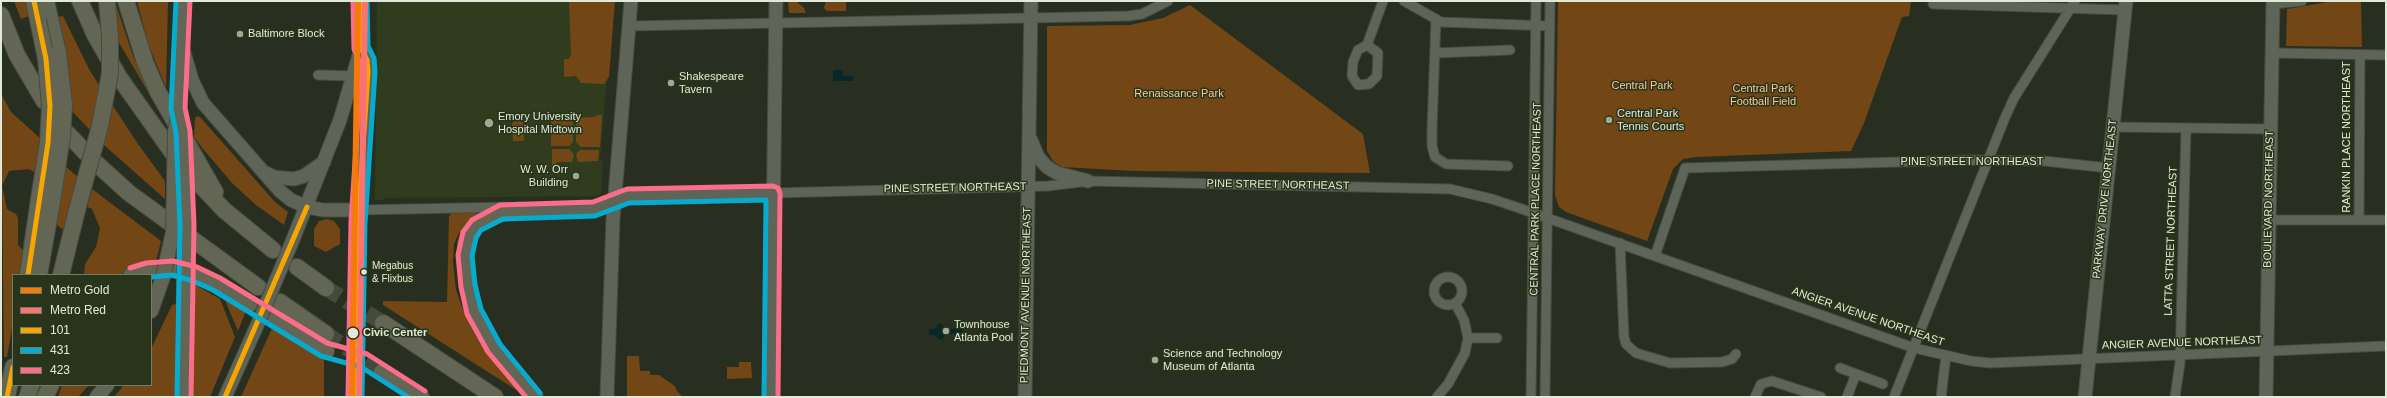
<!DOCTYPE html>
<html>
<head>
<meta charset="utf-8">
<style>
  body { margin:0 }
  #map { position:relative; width:2387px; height:398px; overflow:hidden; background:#282f20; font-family:Helvetica,sans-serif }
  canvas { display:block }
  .frame { position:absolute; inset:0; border:2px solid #e1ead9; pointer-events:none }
  .legend { position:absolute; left:12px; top:274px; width:140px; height:112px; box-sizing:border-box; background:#29351a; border:1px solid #737d66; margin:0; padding:5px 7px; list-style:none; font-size:12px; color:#e1ead9 }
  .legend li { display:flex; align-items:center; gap:8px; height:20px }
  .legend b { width:20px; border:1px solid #737d66 }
</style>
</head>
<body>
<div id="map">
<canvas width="2387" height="398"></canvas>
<div class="frame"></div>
<ul class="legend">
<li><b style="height:5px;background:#f67a0b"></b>Metro Gold</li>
<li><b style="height:5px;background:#fa7373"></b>Metro Red</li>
<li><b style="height:5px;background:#f7a600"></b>101</li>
<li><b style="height:5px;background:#06acd0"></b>431</li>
<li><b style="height:5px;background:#fb6d88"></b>423</li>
</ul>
</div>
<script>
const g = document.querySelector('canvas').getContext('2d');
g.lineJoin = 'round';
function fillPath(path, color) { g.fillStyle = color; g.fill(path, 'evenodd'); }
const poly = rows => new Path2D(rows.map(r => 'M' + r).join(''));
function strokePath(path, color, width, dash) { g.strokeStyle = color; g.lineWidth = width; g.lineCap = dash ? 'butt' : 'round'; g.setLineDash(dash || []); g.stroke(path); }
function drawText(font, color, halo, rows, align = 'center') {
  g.font = font + ' Helvetica,sans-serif'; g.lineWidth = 3; g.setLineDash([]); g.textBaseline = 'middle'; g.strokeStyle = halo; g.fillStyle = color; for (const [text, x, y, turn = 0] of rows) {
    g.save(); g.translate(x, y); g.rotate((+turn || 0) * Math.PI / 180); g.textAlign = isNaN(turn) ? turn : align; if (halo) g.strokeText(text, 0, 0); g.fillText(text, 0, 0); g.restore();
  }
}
fillPath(poly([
  [377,1,613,1,600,160,603,160,601,193,598,196,384,198,383,200,375,200]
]), '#2f3d1e');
fillPath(poly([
  [14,1,25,1,29,16,21,19],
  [137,1,168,1,166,87,148,44],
  [569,1,615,1,609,77,604,84,581,83,576,76,564,77,564,59,569,59,571,55],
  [788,1,796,1,804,8,806,13,789,13],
  [826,1,846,1,846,11,827,11,824,8],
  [1558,1,1911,1,1909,16,1902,17,1864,123,1851,151,1696,157,1683,159,1673,169,1647,241,1566,212,1559,207,1555,195],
  [2334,1,2361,1,2362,47,2286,46,2287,9],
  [115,2,133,56,161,114,118,41],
  [1190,5,1363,134,1370,173,1135,171,1062,167,1053,161,1047,151,1047,26,1130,25,1163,18],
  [63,16,90,71,138,144,165,181,165,199,104,145,70,109,57,17],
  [1,94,11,112,42,140,34,172,29,169,9,171,2,186,7,209,16,214,18,218,18,245,24,251,20,275,13,275,13,323,7,357,4,357],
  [597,115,602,115,600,147,581,147,576,142,576,118,594,117],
  [197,116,200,117,275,202,288,212,284,225,256,205,233,184,203,149,194,137,195,118],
  [551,118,573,118,573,142,569,146,551,146],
  [516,120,523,122,524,141,513,141,512,123],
  [552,149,569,149,574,154,572,162,557,162,556,169,552,169],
  [580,150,599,150,598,161,578,162,576,154],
  [64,165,79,178,66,227,62,229,55,223],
  [92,189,161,241,155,265,118,275,84,275,85,264,96,247,100,228,92,209,87,207],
  [477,209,477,216,459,233,454,244,453,262,456,290,462,307,480,342,521,393,383,305,383,301,447,302,449,217,452,212],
  [327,219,334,221,340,229,340,244,326,252,314,246,314,229,319,221],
  [192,283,220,299,235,337,210,397,191,397],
  [224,298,246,311,238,331],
  [176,304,179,305,178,397,114,397,124,385,151,385,151,349,172,305],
  [273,326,324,358,324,397,241,397],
  [627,356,639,356,640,371,650,371,650,375,659,375,675,386,677,391,683,397,627,397],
  [739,362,751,362,752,378,727,379,727,367,739,367],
  [62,385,89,385,78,397,58,397]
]), '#724715');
fillPath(poly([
  [833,70,843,70,843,76,853,76,853,81,833,81],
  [940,323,947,329,963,328,964,333,947,334,941,340,934,335,929,335,929,329,934,329]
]), '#072826');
strokePath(poly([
  [326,288,383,323],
  [326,334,382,372]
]), '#444b3c', 16, [16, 8]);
const street = poly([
  [1404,1,1441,22,1550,26],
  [1933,4,2125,10],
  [2273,4,2302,1],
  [1436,19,1432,129,1432,146,1435,157,1446,164,1508,166],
  [629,26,1128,16,1142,14,1168,1],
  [1367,45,1378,53,1377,76,1369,84,1358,85,1352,76,1353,62,1358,50,1367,45,1383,1],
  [1435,53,1510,50],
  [2272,53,2386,55],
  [318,75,354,76],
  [2113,127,2270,129],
  [773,193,1048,186,1088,181,1450,189,1492,199,1522,209,1914,348,1971,361,1990,363,2386,346],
  [360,210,509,207],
  [2268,220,2386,220],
  [2359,220,2360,55],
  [1620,243,1624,337,1626,344,1636,353,1670,363,1722,362,1732,359,1736,354],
  [1655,256,1685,168,1970,160,2044,161,2109,168],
  '1434 291a14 14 0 1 1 28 0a14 14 0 1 1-28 0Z',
  [1468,338,1497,338],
  [1840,368,1883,384],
  [1437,397,1448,384,1465,353,1468,338,1464,320,1456,305],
  [1531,397,1536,1],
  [1545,397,1550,1],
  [1755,397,1761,384,1772,381,1821,397],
  [1847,397,1856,374],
  [1894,397,2004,120,2014,98,2075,1],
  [1941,397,1946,356],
  [2175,397,2180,363,2186,128]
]);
const secondary = poly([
  [183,49,192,80,203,103,280,191,291,200,307,207,323,210,360,210],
  [1031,140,1038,157,1047,167,1057,173,1088,181],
  [264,172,274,177,294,179,304,176,324,162],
  [520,210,594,209,628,196,773,193],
  [294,237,340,120,361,48],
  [358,251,368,72,367,60,361,48,360,1],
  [225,397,259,321],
  [607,397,613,219,631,1],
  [771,397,776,1],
  [1025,397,1031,1],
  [2085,397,2126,1],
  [2266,397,2273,1]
]);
const primary = poly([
  [178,116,183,1],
  [151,311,163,277],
  [97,397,107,385]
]);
const highway = poly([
  [34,1,38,20],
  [46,1,58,53],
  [80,1,95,35,119,77,172,152,192,176,224,210,273,250],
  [126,1,145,62,158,92,215,192],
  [1,15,17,55,44,101],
  [68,134,86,153],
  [97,164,129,193,258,287],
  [520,210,493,215,476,225,469,235,466,244,466,270,472,302,480,326,494,348,535,397],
  [297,267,326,288],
  [28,275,39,199],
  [39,275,52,201],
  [61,275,78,206],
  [132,275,161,269,184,270,216,284,249,304],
  [280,302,326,334],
  [274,319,326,351],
  [383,323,495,397],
  [382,372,421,397],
  [7,397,13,367],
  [27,397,31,385],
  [45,397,51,385],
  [184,397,185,279]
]);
strokePath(street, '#474c3f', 11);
strokePath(secondary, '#474c3f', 15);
strokePath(primary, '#474c3f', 16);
strokePath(highway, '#474c3f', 18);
strokePath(street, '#5e6458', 9);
strokePath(secondary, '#5e6458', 13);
strokePath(primary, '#636556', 14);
strokePath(highway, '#646655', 16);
const secondaryBridge = poly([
  [259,321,294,237],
  [355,397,358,251]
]);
const primaryBridge = poly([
  [163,277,173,232,175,131,178,118]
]);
const highwayBridge = poly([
  [38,20,46,59,50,106,48,143,39,199],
  [178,116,183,131,185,173,185,279],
  [52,201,62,137,64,105,58,53],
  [78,206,100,126,110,73,110,37,107,1]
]);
strokePath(secondaryBridge, '#474c3f', 15, []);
strokePath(primaryBridge, '#474c3f', 16, []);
strokePath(highwayBridge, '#474c3f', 18, []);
strokePath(secondaryBridge, '#5e6458', 13);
strokePath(primaryBridge, '#636556', 14);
strokePath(highwayBridge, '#646655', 16);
strokePath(poly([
  [28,275,48,143,50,106,46,59,34,1],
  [7,397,13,367],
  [225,397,307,207],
  [355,397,358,222,368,72,367,60,361,48,360,1]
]), '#f7a600', 5);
strokePath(poly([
  [176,1,171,109,176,132,180,225,177,397],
  [151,277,172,275,193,281,213,290,321,356,361,367,408,397],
  [540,393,500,344,481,309,475,285,472,256,476,238,481,230,503,219,595,216,629,203,766,200,764,397],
  [362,397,365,223,375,72,374,58,368,46,367,1]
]), '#06acd0', 5);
strokePath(poly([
  [190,1,185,108,190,131,194,225,191,397],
  [130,268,146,263,173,261,197,267,220,278,327,343,367,354,425,391],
  [348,397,351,222,361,72,360,62,354,49,353,1],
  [526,397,488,352,467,314,461,287,458,255,463,232,472,220,500,205,593,202,627,189,773,186,778,188,780,193,778,397]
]), '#fb6d88', 5);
strokePath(poly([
  [352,397,358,1]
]), '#f67a0b', 6);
strokePath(poly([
  [359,397,365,1]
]), '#fa7373', 6);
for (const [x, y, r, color] of [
  [240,34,4,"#a0a998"],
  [671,83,4,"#a0a998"],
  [1609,120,4,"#a0a998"],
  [489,123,5,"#a0a998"],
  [576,176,4,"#a0a998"],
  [364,272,3.5,"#e1ead9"],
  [946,331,4,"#a0a998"],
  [353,333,6,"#e1ead9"],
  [1155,360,4,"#a0a998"]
]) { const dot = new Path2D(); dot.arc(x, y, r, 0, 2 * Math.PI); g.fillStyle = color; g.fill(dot); strokePath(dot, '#29351a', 1.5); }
drawText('10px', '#e1ead9', '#29351a', [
  ["Megabus",372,266],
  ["& Flixbus",372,279]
], 'left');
drawText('11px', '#e1ead9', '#29351a', [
  ["Baltimore Block",248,34],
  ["Shakespeare",679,77],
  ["Tavern",679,90],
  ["Central Park",1617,114],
  ["Tennis Courts",1617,127],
  ["Emory University",498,117],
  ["Hospital Midtown",498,130],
  ["W. W. Orr",568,170,"right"],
  ["Building",568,183,"right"],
  ["Townhouse",954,325],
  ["Atlanta Pool",954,338],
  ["Science and Technology",1163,354],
  ["Museum of Atlanta",1163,367]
], 'left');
drawText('11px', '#f8c99f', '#29351a', [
  ["Central Park",1642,86],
  ["Central Park",1763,89],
  ["Football Field",1763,102],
  ["Renaissance Park",1179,94]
]);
drawText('11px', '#e1ead9', '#29351a', [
  ["RANKIN PLACE NORTHEAST",2347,137,-90],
  ["PINE STREET NORTHEAST",1972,162],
  ["PINE STREET NORTHEAST",1278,185,1],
  ["PINE STREET NORTHEAST",955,188,-1],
  ["CENTRAL PARK PLACE NORTHEAST",1536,199,-89],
  ["PARKWAY DRIVE NORTHEAST",2105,199,-84],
  ["BOULEVARD NORTHEAST",2269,199,-89],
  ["LATTA STREET NORTHEAST",2171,241,-88],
  ["PIEDMONT AVENUE NORTHEAST",1026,295,-89],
  ["ANGIER AVENUE NORTHEAST",1868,317,19],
  ["ANGIER AVENUE NORTHEAST",2182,343,-2]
]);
drawText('bold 11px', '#e1ead9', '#29351a', [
  ["Civic Center",363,333]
], 'left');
</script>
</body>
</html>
